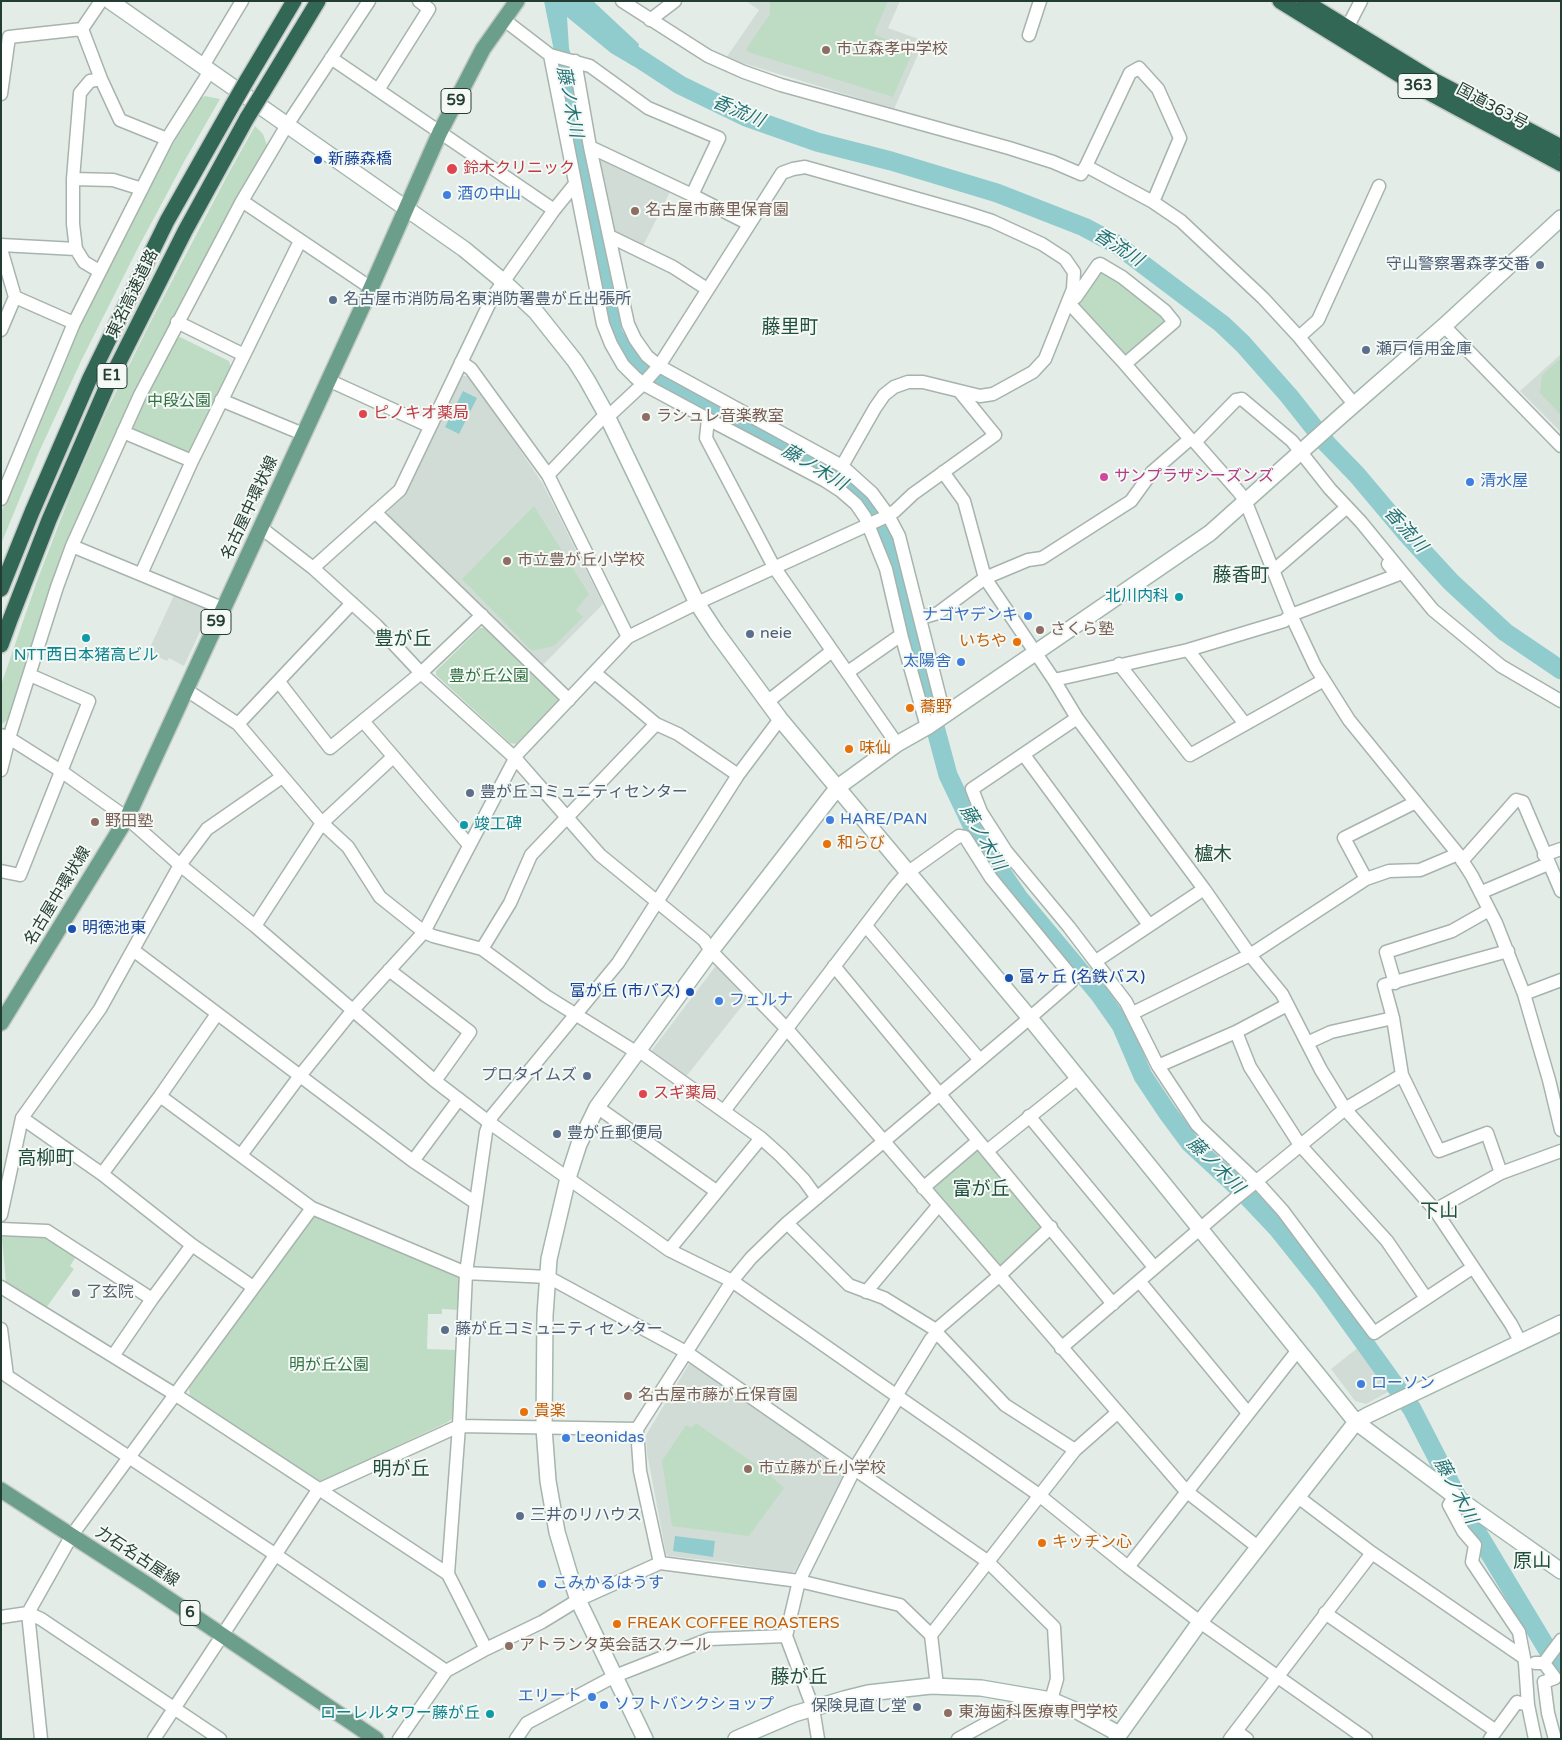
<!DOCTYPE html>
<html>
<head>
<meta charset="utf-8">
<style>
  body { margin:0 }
  #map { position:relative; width:1562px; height:1740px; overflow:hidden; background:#e4ece7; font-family:"Varela Round",sans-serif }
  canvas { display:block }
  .frame { position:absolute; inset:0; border:2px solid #243d33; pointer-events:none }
</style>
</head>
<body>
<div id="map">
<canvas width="1562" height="1740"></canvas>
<div class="frame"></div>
</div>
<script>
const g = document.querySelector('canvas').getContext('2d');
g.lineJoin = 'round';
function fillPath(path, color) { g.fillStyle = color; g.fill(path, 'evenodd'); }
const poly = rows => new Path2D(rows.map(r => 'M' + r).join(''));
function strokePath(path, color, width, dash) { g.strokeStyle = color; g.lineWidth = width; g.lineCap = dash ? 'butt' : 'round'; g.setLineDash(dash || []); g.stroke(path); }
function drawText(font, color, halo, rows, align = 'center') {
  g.font = font + ' "Varela Round","Noto Sans JP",sans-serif'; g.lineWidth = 4; g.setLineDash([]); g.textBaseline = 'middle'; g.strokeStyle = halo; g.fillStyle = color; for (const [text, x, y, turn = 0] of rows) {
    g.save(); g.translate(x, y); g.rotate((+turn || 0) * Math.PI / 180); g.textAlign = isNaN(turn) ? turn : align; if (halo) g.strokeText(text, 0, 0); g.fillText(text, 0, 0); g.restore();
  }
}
fillPath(poly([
  [746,1,900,1,888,28,924,41,894,109,726,58,759,10],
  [603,159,671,190,643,246,614,232,599,162],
  [1561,354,1561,432,1520,391],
  [462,376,470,376,543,484,603,604,542,666,387,519,388,511,406,494],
  [176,591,208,607,210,610,184,666,169,658,167,661,148,652],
  [718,963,750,996,685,1078,653,1055,652,1050],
  [1360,1346,1392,1390,1366,1404,1355,1401,1331,1369],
  [692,1362,846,1466,846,1472,795,1571,790,1573,724,1562,669,1556,666,1554,647,1453,646,1435,689,1364]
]), '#d2dcd6');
fillPath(poly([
  [770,1,888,1,874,34,913,51,893,97,748,52,746,49,770,14],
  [205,96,220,99,185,160,139,246,82,359,39,452,1,544,1,513,29,443,66,357,101,280,149,186,193,109,199,99],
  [255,126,263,134,268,148,56,575,11,713,7,720,1,725,1,685,37,581,72,490,106,412,151,321,227,176],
  [1102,269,1163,313,1166,323,1128,356,1122,355,1077,306,1077,300],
  [180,337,229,361,231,367,192,450,186,452,134,429,132,425,174,339],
  [1561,358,1561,415,1540,393,1542,375],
  [534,506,589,594,576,610,583,617,554,646,532,651,462,579],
  [480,628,485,628,558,695,558,701,516,744,510,743,436,675,436,671],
  [974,1148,981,1149,1043,1224,1042,1232,1004,1265,998,1265,933,1192,934,1183],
  [318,1216,460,1274,459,1310,442,1309,442,1314,428,1314,427,1349,457,1350,454,1417,448,1422,322,1481,315,1480,190,1397,189,1388,313,1218],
  [6,1233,46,1234,77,1255,70,1266,74,1269,46,1308,6,1283,2,1238],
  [696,1423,769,1474,784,1488,749,1536,672,1526,662,1461,686,1425,691,1428]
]), '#bedcc3');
fillPath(poly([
  [544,1,593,1,639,44,633,66,611,53,567,17,571,79,560,81],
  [463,391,477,398,459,434,445,427],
  [675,1536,715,1541,713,1557,673,1551]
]), '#90cbcd');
strokePath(poly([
  [614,42,680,85,746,117,817,142,891,161,997,193,1084,227,1116,244,1222,324,1243,344,1289,396,1327,444,1357,475,1405,532,1451,582,1505,632,1561,670],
  [561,54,576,142,613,334,629,356,653,377,693,402,835,479,859,497,878,521,891,555,930,708,948,775,978,838,1019,898,1100,995,1121,1025,1143,1076,1167,1112,1190,1143,1244,1193,1278,1229,1322,1284,1412,1409,1466,1514,1561,1672]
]), '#90cbcd', 19);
const street = poly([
  [622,1,708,56,744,72,781,85,1009,148,1053,162,1081,174,1086,166,1153,202,1181,221,1263,298,1299,337,1354,404],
  [503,19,550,55,590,66,648,108,719,138,692,195],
  [650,20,675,1],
  [1347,28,1361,1],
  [82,29,101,79,120,120,167,139],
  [1029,35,1040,1],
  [550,55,603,324,611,344,623,365,635,377,643,384,708,419,706,438,774,567,897,744],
  [331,58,554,210],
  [575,61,590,147,609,236,628,324,635,339,647,356,659,366,842,466,872,493,888,515,899,536,944,714],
  [203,66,242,1],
  [378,90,429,9,419,1],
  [1,94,9,37,82,29,101,1],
  [590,147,692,195,749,224],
  [1086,166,1130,73,1139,68,1158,89,1180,138,1153,202],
  [73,179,80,93,90,81,101,79],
  [242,201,371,288],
  [609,236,673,267,707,289],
  [1,245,76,249,84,262,99,271],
  [1,249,15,297,1,330],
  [76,249,73,224,73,179,113,180,142,189],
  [15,297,74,323],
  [1072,300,1076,297,1098,265,1100,264,1122,277,1165,311,1174,322,1125,364],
  [1068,302,1125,364,1190,439,1195,442,1238,491,1245,500,1291,615,1315,666,1349,720,1458,854,1472,876,1496,923,1524,994,1549,1080,1561,1130],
  [177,322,244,355],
  [1444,326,1561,446],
  [1299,337,1318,320,1379,186],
  [461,362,471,369,548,475,628,637],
  [328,380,429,426],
  [221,400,303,434],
  [708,419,824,480,841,491,856,504,865,517,886,569,902,638,927,727],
  [123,432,192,461],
  [1195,442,1236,400,1242,399,1292,441,1330,489,1361,522,1433,610,1501,666,1561,701],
  [943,472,964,501,985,578,1054,680,1077,718,1204,889,1250,955,1282,994,1321,1070,1345,1109,1435,1210,1511,1324,1521,1343],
  [548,475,606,414,613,412,643,384,659,366,782,173,793,169,805,167,964,212,992,221,1042,244,1065,259,1074,272,1073,289,1045,359,1033,372,993,394,980,396,923,382,908,382,894,387,884,395,875,408,842,466],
  [1,499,74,323,167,139,210,71],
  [375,512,569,700],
  [260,527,313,568,376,625,421,673,515,758,600,855,704,940,711,951,786,1028,1186,1491,1259,1548],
  [72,546,222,608],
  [313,568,400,490,492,298,554,210,575,184],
  [1273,571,1346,508],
  [141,574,192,461,300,241],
  [921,618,938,613,985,578,1028,560,1042,558,1131,501,1152,472,1190,439],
  [1188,650,1245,724],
  [1119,664,1190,755,1324,680],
  [848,672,901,635],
  [595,673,656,724,678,734,738,775],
  [1054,680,1188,650,1284,621,1291,615,1397,575,1388,564],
  [279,682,330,748,421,673,482,615],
  [185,689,238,724,322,823,348,847,380,897,424,932,433,936,482,949,546,996,636,1052],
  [767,702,832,651],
  [1077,718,972,789,981,812,1006,851,1069,927,1126,1002,1158,1066,1197,1125,1256,1181,1283,1211,1374,1333,1472,1268],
  [363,721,469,845],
  [238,724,352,603],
  [1,735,9,738,61,771,127,818,180,865,255,926,435,1081,490,1123,669,1250,732,1281,1039,1495,1128,1567,1200,1622,1366,1739],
  [1024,755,1149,925],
  [1,770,9,738,57,587,72,546,140,395,242,201,287,125,369,1],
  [1544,855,1561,849],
  [1462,861,1516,800,1523,802,1561,891],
  [1,871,20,875,89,701,30,675],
  [1366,879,1344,838,1416,802],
  [1482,892,1548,864],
  [255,926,322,823,393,757],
  [866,926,979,1059],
  [482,949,510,903,531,855,656,724],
  [133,950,413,1161,476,1203],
  [1096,961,1204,889],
  [834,966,1113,1304],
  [389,970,470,1032,435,1081],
  [1395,983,1386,952,1452,931,1489,910],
  [1524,994,1561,980],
  [1133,1013,1250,955,1366,879,1389,871,1420,870,1458,854],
  [1236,1032,1250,1067,1300,1145,1387,1241,1426,1298],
  [1307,1043,1331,1032,1393,1018],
  [638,1050,761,1138,781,1156,804,1180,817,1198],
  [1158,1066,1236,1032,1287,1005],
  [160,1096,312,1208,466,1273,548,1277,686,1352,987,1561,1054,1627,1057,1679,1051,1700],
  [597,1107,716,1191],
  [1029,1116,1154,1267],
  [22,1118,102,1174,192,1245,253,1287],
  [987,1151,1078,1078],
  [241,1155,299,1077,353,1010,424,932,518,753,628,637,697,603,883,518,895,511,913,494,995,435,960,392],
  [413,1161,459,1099],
  [1501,1173,1487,1133,1439,1151,1402,1075,1393,1018,1384,985,1508,951],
  [102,1174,160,1096,217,1014],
  [923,1188,978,1141],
  [1435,1210,1501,1173,1561,1151],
  [1,1215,22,1118,100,1009,180,865,207,829,282,777],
  [787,1223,849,1285,884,1298,936,1330,937,1333,1005,1405,1075,1450],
  [1,1229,47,1231,152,1299],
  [669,1250,761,1138],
  [1140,1282,1248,1413],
  [1,1287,176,1395,448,1574,486,1649],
  [866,1292,938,1206],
  [1,1329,7,1376,276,1555,446,1671],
  [936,1330,999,1276,1051,1227],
  [1061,1348,1237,1197,1345,1109,1402,1075],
  [113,1356,152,1299,192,1245],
  [896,1396,931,1339,937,1333],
  [1455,1496,1449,1505,1463,1531,1475,1545,1472,1562,1519,1632,1525,1663,1528,1705,1535,1739],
  [1298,1497,1372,1553,1523,1657],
  [660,1563,640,1471,637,1429,732,1281,751,1258,787,1223,1018,1028,1071,982,1072,977,991,878,965,837,959,836,907,873,894,888,724,1111],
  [1128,1567,1298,1350],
  [448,1574,459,1426,466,1273,486,1132,492,1116,618,963,738,775,780,719],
  [1325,1613,1496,1731],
  [1,1617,28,1613,41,1619,220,1739],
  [931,1635,1075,1450,1117,1413],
  [1535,1663,1544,1663,1561,1640],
  [1544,1663,1555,1678,1544,1682,1548,1713,1555,1739],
  [1236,1731,1247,1739],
  [41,1739,28,1613,72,1535,312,1208],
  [154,1739,318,1490,459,1426,637,1429],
  [399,1739,446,1671,486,1649,542,1622,578,1600,660,1563,799,1581,900,1605,931,1635,937,1686],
  [516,1739,527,1723,615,1676,709,1639,786,1636],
  [818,1739,813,1708,786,1636,799,1581,855,1468,898,1398],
  [958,1739,1034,1697],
  [1230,1739,1372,1553],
  [1490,1739,1517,1702,1528,1705]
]);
const secondary = poly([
  [110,1,464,249,504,282,536,312,575,361,587,380,606,414,697,603,716,632,780,719,1029,1017,1356,1422,1456,1497,1561,1571],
  [645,1739,578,1600,571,1579,557,1532,548,1481,544,1428,545,1315,549,1259,568,1178,579,1144,597,1107,711,951,838,787,897,744,927,727,1210,533,1341,416,1444,326,1561,218],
  [736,1739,794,1714,844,1699,868,1693,931,1686,981,1688,1051,1700,1077,1711,1119,1734],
  [1116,1739,1200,1622,1356,1422,1368,1415,1561,1323]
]);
const primary = poly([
  [1,1023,127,818,371,288,440,132,483,49,517,1],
  [1,1490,145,1583,376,1739]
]);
const highway = poly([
  [1280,1,1424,90,1561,164],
  [1304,1,1433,80,1561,147],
  [247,80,294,1],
  [263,92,318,1],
  [1,589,32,512,90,378,167,221,232,106],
  [1,645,10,620,49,520,107,386,185,231,247,118]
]);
strokePath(street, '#a7b4ad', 15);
strokePath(secondary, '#a3b7ae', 18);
strokePath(primary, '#c2c9c6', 18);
strokePath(highway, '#c2c9c6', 18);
strokePath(street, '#fff', 12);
strokePath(secondary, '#fff', 15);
strokePath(primary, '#6b9f8b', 15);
strokePath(highway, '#326756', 15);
const highwayBridge = poly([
  [232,106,247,80],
  [247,118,263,92]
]);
strokePath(highwayBridge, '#c2c9c6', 18, []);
strokePath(highwayBridge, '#326756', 15);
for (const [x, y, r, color] of [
  [826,50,5,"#8d6e63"],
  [318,160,5,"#1a4fb4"],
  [452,169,6,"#e0444e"],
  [447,195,5,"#3f7fe0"],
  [635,211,5,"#8d6e63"],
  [1540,265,5,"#5c6f8a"],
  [333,300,5,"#5c6f8a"],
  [1366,350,5,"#5c6f8a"],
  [363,414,5,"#e0444e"],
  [646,417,5,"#8d6e63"],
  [1104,477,5,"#d1479c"],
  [1470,482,5,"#3f7fe0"],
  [507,561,5,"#8d6e63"],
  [1179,597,5,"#0f9aa8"],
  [1028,616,5,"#3f7fe0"],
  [1040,630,5,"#8d6e63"],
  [750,634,5,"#5c6f8a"],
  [86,638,5,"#0f9aa8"],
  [1017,642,5,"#e8710a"],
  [961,662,5,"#3f7fe0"],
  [910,708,5,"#e8710a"],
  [849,749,5,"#e8710a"],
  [470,793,5,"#5c6f8a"],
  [830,820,5,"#3f7fe0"],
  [95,822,5,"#8d6e63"],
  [464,825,5,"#0f9aa8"],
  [827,844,5,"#e8710a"],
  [72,929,5,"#1a4fb4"],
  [1009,978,5,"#1a4fb4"],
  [690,992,5,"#1a4fb4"],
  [719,1001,5,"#3f7fe0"],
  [587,1076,5,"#5c6f8a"],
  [643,1094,5,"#e0444e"],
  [557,1134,5,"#5c6f8a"],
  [76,1293,5,"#6b7280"],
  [445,1330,5,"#5c6f8a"],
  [1361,1384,5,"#3f7fe0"],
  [628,1396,5,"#8d6e63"],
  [524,1412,5,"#e8710a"],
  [566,1438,5,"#3f7fe0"],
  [748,1469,5,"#8d6e63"],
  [520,1516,5,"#5c6f8a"],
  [1042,1543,5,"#e8710a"],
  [542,1584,5,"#3f7fe0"],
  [617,1624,5,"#e8710a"],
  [509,1646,5,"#8d6e63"],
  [592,1697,5,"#3f7fe0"],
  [604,1705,5,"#3f7fe0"],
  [917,1707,5,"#5c6f8a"],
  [948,1713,5,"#8d6e63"],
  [490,1714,5,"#0f9aa8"]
]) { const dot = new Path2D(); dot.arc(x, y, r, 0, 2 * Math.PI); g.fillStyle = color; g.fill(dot); strokePath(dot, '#f4f9f6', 2); }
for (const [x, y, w] of [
  [1418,86,40],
  [456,101,30],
  [112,376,30],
  [216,622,30],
  [190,1613,20]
]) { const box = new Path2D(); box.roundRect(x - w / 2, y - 12.5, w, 25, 4); g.fillStyle = '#f4f9f6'; g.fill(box); strokePath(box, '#243d33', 1); }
drawText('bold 15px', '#243d33', null, [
  ["363",1418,86],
  ["59",456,101],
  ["E1",112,376],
  ["59",216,622],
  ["6",190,1613]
]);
drawText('16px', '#785e54', '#f4f9f6', [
  ["市立森孝中学校",836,50],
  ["名古屋市藤里保育園",645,211],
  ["ラシュレ音楽教室",656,417],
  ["市立豊が丘小学校",517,561],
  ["さくら塾",1050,630],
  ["野田塾",105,822],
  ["名古屋市藤が丘保育園",638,1396],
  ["市立藤が丘小学校",758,1469],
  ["アトランタ英会話スクール",519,1646],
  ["東海歯科医療専門学校",958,1713]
], 'left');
drawText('16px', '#243d33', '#f4f9f6', [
  ["国道363号",1492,107,28],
  ["東名高速道路",133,294,-64],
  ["名古屋中環状線",250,508,-65],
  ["名古屋中環状線",58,896,-59],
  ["力石名古屋線",137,1557,33]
]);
drawText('16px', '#164399', '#f4f9f6', [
  ["新藤森橋",328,160],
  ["明徳池東",82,929],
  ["富ヶ丘 (名鉄バス)",1019,978],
  ["富が丘 (市バス)",680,992,"right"]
], 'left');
drawText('16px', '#be3a42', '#f4f9f6', [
  ["鈴木クリニック",463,169],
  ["ピノキオ薬局",373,414],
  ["スギ薬局",653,1094]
], 'left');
drawText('16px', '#366cbe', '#f4f9f6', [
  ["酒の中山",457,195],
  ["清水屋",1480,482],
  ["ナゴヤデンキ",1018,616,"right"],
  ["太陽舎",951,662,"right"],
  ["HARE/PAN",840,820],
  ["フェルナ",729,1001],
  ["ローソン",1371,1384],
  ["Leonidas",576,1438],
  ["こみかるはうす",552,1584],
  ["エリート",582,1697,"right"],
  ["ソフトバンクショップ",614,1705]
], 'left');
drawText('16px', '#4e5e75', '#f4f9f6', [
  ["守山警察署森孝交番",1530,265,"right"],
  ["名古屋市消防局名東消防署豊が丘出張所",343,300],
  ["瀬戸信用金庫",1376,350],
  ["neie",760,634],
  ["豊が丘コミュニティセンター",480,793],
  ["プロタイムズ",577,1076,"right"],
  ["豊が丘郵便局",567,1134],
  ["藤が丘コミュニティセンター",455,1330],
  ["三井のリハウス",530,1516],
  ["保険見直し堂",907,1707,"right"]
], 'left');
drawText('16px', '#317142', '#f4f9f6', [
  ["中段公園",179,402],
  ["豊が丘公園",489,677],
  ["明が丘公園",329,1366]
]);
drawText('16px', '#b23c85', '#f4f9f6', [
  ["サンプラザシーズンズ",1114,477]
], 'left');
drawText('16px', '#0d838f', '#f4f9f6', [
  ["北川内科",1169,597],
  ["NTT西日本猪高ビル",86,656,"center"],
  ["竣工碑",474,825,"left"],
  ["ローレルタワー藤が丘",480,1714]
], 'right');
drawText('16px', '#c56008', '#f4f9f6', [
  ["いちや",1007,642,"right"],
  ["蕎野",920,708],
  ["味仙",859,749],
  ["和らび",837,844],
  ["貴楽",534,1412],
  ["キッチン心",1052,1543],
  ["FREAK COFFEE ROASTERS",627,1624]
], 'left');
drawText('16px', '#5b616d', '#f4f9f6', [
  ["了玄院",86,1293]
], 'left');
drawText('italic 18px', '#227175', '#f4f9f6', [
  ["藤ノ木川",569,102,79],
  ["香流川",738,112,23],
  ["香流川",1118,248,33],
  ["藤ノ木川",814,468,31],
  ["香流川",1405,530,48],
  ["藤ノ木川",982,838,60],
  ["藤ノ木川",1215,1166,45],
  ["藤ノ木川",1455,1491,62]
]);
drawText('19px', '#214e3e', '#f4f9f6', [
  ["藤里町",790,328],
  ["藤香町",1241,576],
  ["豊が丘",403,640],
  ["櫨木",1213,855],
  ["高柳町",46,1159],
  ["富が丘",981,1190],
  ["下山",1439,1212],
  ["明が丘",401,1470],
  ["原山",1532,1562],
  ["藤が丘",799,1678]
]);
</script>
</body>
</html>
